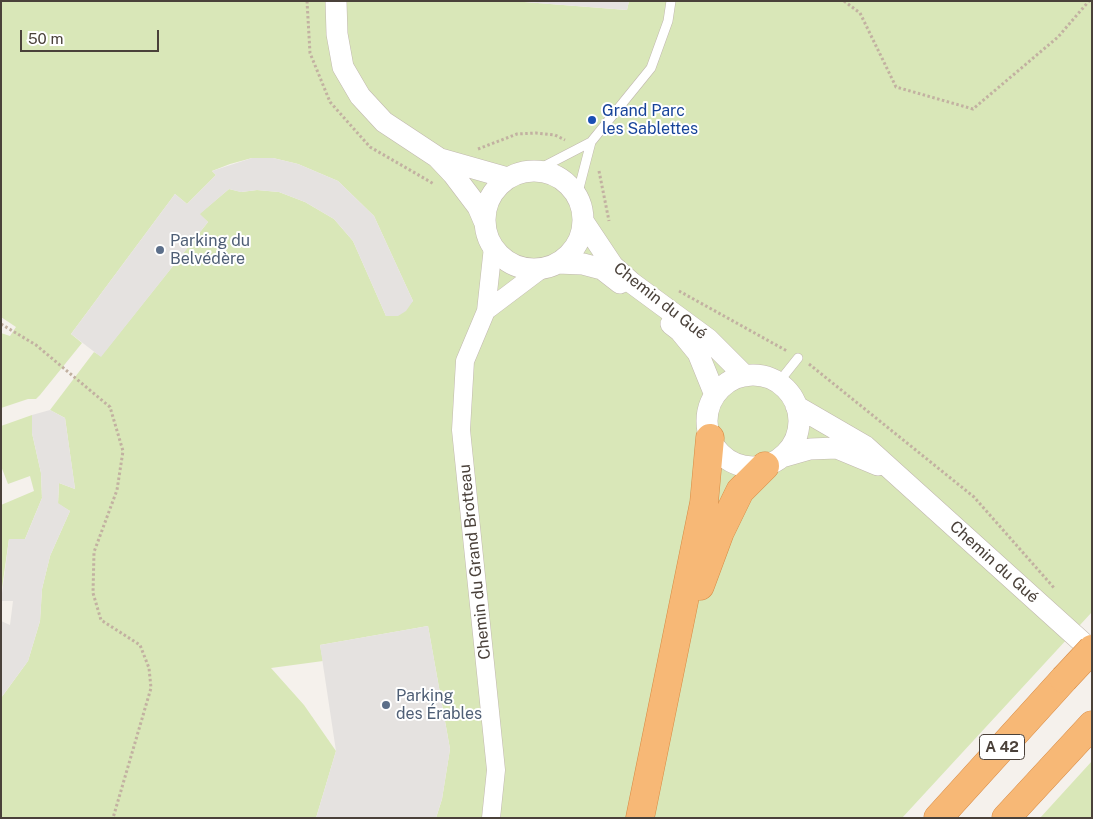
<!DOCTYPE html>
<html>
<head>
<meta charset="utf-8">
<style>
  body { margin:0 }
  #map { position:relative; width:1093px; height:819px; overflow:hidden; background:#f5f1ec; font-family:"Public Sans",sans-serif }
  canvas { display:block }
  .frame { position:absolute; inset:0; border:2px solid #4a413a; pointer-events:none }
  .scale { position:absolute; left:20px; top:30px; width:139px; height:22px; box-sizing:border-box; border:2px solid #4a413a; border-top:0; padding-left:6px; font-size:15px; line-height:18px; white-space:nowrap; color:#4a413a; -webkit-text-stroke:4px #fff; paint-order:stroke }
</style>
</head>
<body>
<div id="map">
<canvas width="1093" height="819"></canvas>
<div class="frame"></div>
<div class="scale">50 m</div>
</div>
<script>
const g = document.querySelector('canvas').getContext('2d');
g.lineJoin = 'round';
function fillPath(path, color) { g.fillStyle = color; g.fill(path, 'evenodd'); }
const poly = rows => new Path2D(rows.map(r => 'M' + r).join(''));
function strokePath(path, color, width, dash) { g.strokeStyle = color; g.lineWidth = width; g.lineCap = dash ? 'butt' : 'round'; g.setLineDash(dash || []); g.stroke(path); }
function drawText(font, color, halo, rows, align = 'center') {
  g.font = font + ' "Public Sans",sans-serif'; g.lineWidth = 4; g.setLineDash([]); g.textBaseline = 'middle'; g.strokeStyle = halo; g.fillStyle = color; for (const [text, x, y, turn = 0] of rows) {
    g.save(); g.translate(x, y); g.rotate((+turn || 0) * Math.PI / 180); g.textAlign = isNaN(turn) ? turn : align; if (halo) g.strokeText(text, 0, 0); g.fillText(text, 0, 0); g.restore();
  }
}
fillPath(poly([
  [1,1,512,1,627,10,629,1,1092,1,1092,612,902,818,436,818,442,799,450,749,428,626,320,645,323,661,271,668,304,705,336,751,316,818,1,818,1,698,28,661,40,621,42,589,50,556,70,511,58,504,59,483,75,489,65,418,50,410,94,352,101,356,208,222,199,214,229,189,241,192,257,190,279,192,305,202,334,219,353,241,386,316,413,301,374,216,338,181,298,164,273,158,252,158,230,164,212,171,216,175,187,204,175,194,71,334,82,343,40,395,36,399,28,399,1,408,1,333,10,336,16,327,1,317],
  [32,415,32,433,41,473,42,498,25,539,9,539,1,595,1,505,34,491,30,476,8,484,1,466,1,426],
  [1092,761,1092,818,1040,818]
]), '#d9e7b8');
fillPath(poly([
  [512,1,629,1,627,10],
  [252,158,273,158,298,164,338,181,374,216,413,301,406,311,398,316,386,316,353,241,334,219,305,202,279,192,257,190,241,192,229,189,200,214,208,222,101,357,71,334,175,194,187,204,216,175,212,171],
  [50,410,65,418,75,489,59,483,58,503,70,511,50,556,42,589,40,621,28,661,1,698,1,621,10,625,13,601,1,601,9,539,25,539,42,498,41,473,32,433,32,415],
  [428,626,450,749,442,799,436,818,316,818,336,751,320,645]
]), '#e5e2e0');
const service = poly([
  [537,170,591,142,651,68,668,21,671,1],
  [577,196,591,142],
  [778,383,798,358]
]);
const minor = poly([
  [486,311,543,268],
  [491,818,496,770,461,430,465,361,486,311,493,247]
]);
const tertiary = poly([
  [336,1,337,34,343,67,360,96,384,122,437,157,453,174,478,207,484,221],
  [441,159,508,178],
  '485 220a49 49 0 1 1 98 0a49 49 0 1 1-98 0Z',
  [583,221,613,266,632,283,708,339,745,376],
  [557,263,583,264,602,269,620,283],
  [671,324,680,331,698,353,715,395],
  '707 421a46 46 0 1 1 92 0a46 46 0 1 1-92 0Z',
  [796,406,865,446,1092,651],
  [782,457,810,449,837,448,878,465]
]);
const motorway = poly([
  [700,586,720,532,740,491,765,466],
  [640,818,704,503,710,438],
  [938,818,1064,679],
  [1006,818,1092,725]
]);
strokePath(service, '#c1b8af', 10);
strokePath(minor, '#c1b8af', 19);
strokePath(tertiary, '#c1b8af', 22);
strokePath(motorway, '#d78b45', 29);
strokePath(poly([
  [307,1,310,53,330,102,370,147,434,184],
  [844,1,860,13,896,87,973,109,1058,37,1089,1],
  [478,149,517,134,536,133,555,135,565,140],
  [599,171,609,221],
  [679,291,787,351],
  [1,324,36,345,110,407,123,451,117,490,94,552,93,593,101,620,140,645,149,668,151,688,113,818],
  [809,364,974,497,1055,589]
]), '#c2b1a1', 3, [2.5, 2.5]);
strokePath(service, '#fff', 9);
strokePath(minor, '#fff', 18);
strokePath(tertiary, '#fff', 21);
strokePath(motorway, '#f7b876', 28);
const motorwayBridge = poly([
  [1064,679,1092,649]
]);
strokePath(motorwayBridge, '#d78b45', 29, []);
strokePath(motorwayBridge, '#f7b876', 28);
for (const [x, y, r, color] of [
  [592,120,5,"#1a4fb4"],
  [160,250,5,"#5c6f8a"],
  [386,705,5,"#5c6f8a"]
]) { const dot = new Path2D(); dot.arc(x, y, r, 0, 2 * Math.PI); g.fillStyle = color; g.fill(dot); strokePath(dot, '#fff', 2); }
for (const [x, y, w] of [
  [1002,747,45]
]) { const box = new Path2D(); box.roundRect(x - w / 2, y - 12.5, w, 25, 4); g.fillStyle = '#fff'; g.fill(box); strokePath(box, '#4a413a', 1); }
drawText('bold 15px', '#4a413a', null, [
  ["A 42",1002,747]
]);
drawText('16px', '#164399', '#fff', [
  ["Grand Parc",602,111],
  ["les Sablettes",602,129]
], 'left');
drawText('16px', '#4e5e75', '#fff', [
  ["Parking du",170,241],
  ["Belvédère",170,259],
  ["Parking",396,696],
  ["des Érables",396,714]
], 'left');
drawText('16px', '#4a413a', '#fff', [
  ["Chemin du Gué",660,301,38],
  ["Chemin du Grand Brotteau",475,562,-96],
  ["Chemin du Gué",994,562,42]
]);
</script>
</body>
</html>
